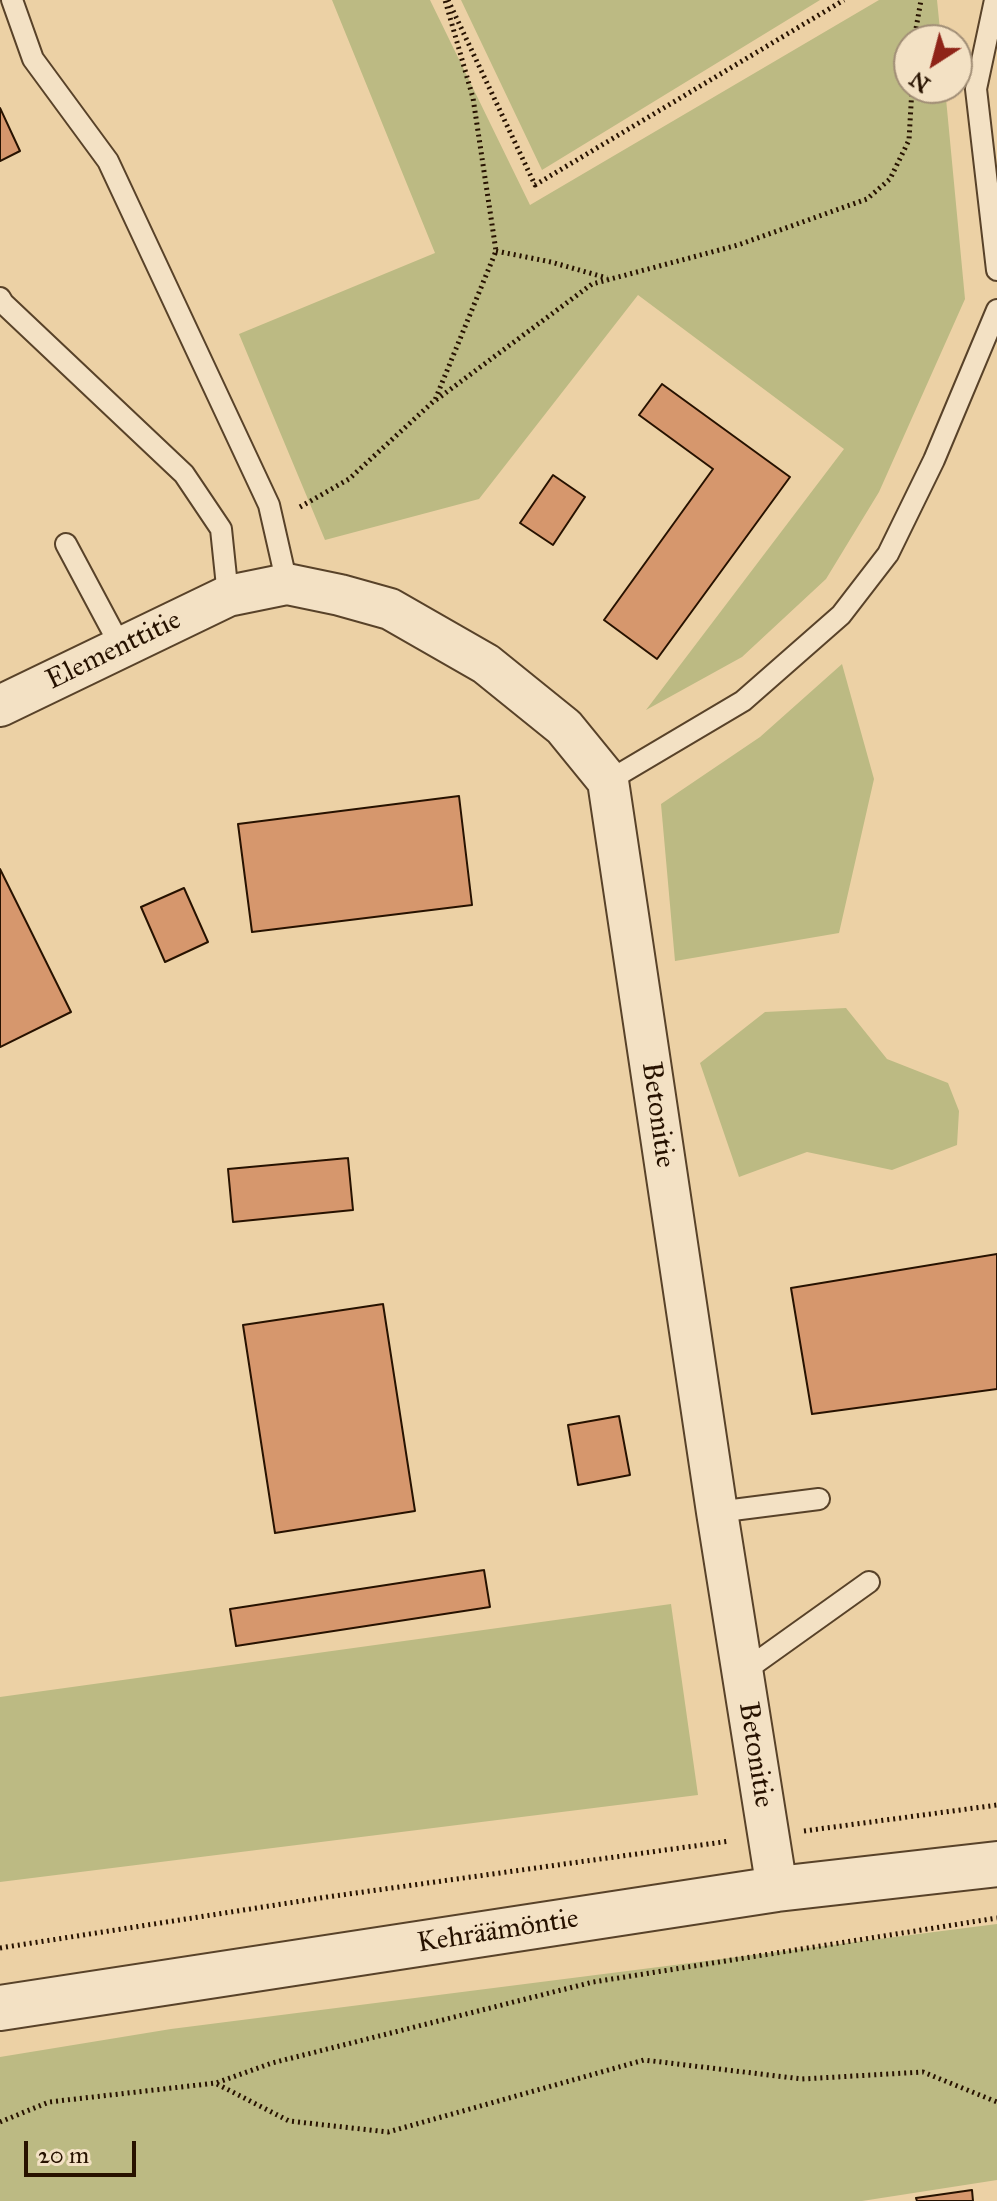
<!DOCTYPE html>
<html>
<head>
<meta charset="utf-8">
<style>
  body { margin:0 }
  #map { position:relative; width:997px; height:2201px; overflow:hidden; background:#ecd1a5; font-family:"IM FELL Great Primer",serif }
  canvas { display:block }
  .north { position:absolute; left:893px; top:24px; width:80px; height:80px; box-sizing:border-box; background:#f3e1c4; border:2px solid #a18e76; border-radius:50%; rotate:216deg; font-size:22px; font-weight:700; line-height:32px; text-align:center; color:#271200 }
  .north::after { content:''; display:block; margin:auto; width:28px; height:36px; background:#8f2418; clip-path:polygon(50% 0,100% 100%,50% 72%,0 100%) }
  .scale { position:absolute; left:24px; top:2141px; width:112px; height:36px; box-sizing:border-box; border:4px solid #271200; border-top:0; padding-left:10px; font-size:24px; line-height:28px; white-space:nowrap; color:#271200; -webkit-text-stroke:6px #f3e1c4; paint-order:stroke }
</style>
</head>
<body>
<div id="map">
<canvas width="997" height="2201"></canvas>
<div class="north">N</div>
<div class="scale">20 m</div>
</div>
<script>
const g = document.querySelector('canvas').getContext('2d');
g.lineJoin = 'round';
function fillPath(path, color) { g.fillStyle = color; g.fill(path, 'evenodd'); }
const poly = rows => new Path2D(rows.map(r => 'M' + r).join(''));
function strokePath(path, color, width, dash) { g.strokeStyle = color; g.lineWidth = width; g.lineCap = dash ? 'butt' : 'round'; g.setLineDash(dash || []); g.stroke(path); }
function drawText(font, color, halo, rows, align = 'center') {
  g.font = font + ' "IM FELL Great Primer",serif'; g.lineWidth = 6; g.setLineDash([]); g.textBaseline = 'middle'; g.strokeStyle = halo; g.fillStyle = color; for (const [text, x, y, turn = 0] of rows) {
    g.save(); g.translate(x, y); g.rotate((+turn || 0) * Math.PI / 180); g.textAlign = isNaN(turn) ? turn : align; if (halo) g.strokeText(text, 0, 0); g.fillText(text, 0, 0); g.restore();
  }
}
fillPath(poly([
  [332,0,430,0,530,205,879,0,937,0,941,40,909,40,909,88,945,88,965,299,879,492,826,579,742,657,646,710,844,449,638,295,479,499,325,540,239,334,435,253],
  [461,0,820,0,542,170],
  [842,664,874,779,839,933,675,961,661,804,760,737],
  [846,1008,887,1059,948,1083,959,1111,957,1145,892,1170,807,1152,739,1177,700,1063,765,1012],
  [671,1604,698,1795,0,1882,0,1697],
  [997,1924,997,2180,862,2201,0,2201,0,2057,171,2029]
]), '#bcba83');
const building = poly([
  [0,108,20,151,0,161,0,108],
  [662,384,790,477,657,659,604,620,713,469,639,415,662,384],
  [553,475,585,497,553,545,520,523,553,475],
  [459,796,472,905,252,932,238,824,459,796],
  [0,869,71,1012,0,1047,0,869],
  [184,888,208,942,165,962,141,907,184,888],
  [348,1158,353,1210,233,1222,228,1169,348,1158],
  [997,1254,997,1389,812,1414,791,1288,997,1254],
  [383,1304,415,1511,275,1533,243,1325,383,1304],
  [619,1416,630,1475,578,1485,568,1425,619,1416],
  [484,1570,490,1607,236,1646,230,1609,484,1570],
  [972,2190,973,2201,917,2201,916,2198,972,2190]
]);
fillPath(building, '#d6976d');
strokePath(building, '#271200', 2);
const service = poly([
  [12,0,33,59,108,161,269,505,287,584],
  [995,0,976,89,997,270],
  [0,298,3,303,184,474,221,529,228,596],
  [66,544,121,647],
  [608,781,743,701,841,615,888,554,934,460,997,310],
  [717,1512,819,1499],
  [743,1672,869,1582]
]);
const minor = poly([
  [0,706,228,596,287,584,340,595,390,609,486,664,564,727,608,781,717,1512,777,1889]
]);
const tertiary = poly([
  [0,2008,777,1889,997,1864]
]);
strokePath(service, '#584229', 24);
strokePath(minor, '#584229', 44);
strokePath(tertiary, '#584229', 48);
strokePath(poly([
  [448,0,535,185,844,0],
  [914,40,921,0],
  [496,251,551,262,607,278],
  [436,400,592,284,738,245,867,199,890,179,909,140,912,88],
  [300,507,349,479,435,400,496,251,473,98,445,0],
  [804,1831,997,1805],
  [0,1948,327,1897,730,1841],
  [217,2084,289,2121,388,2132,644,2060,802,2079,923,2072,997,2102],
  [0,2122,49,2102,216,2083,272,2063,593,1982,997,1918]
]), '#271200', 5, [2, 4]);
strokePath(service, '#f3e1c4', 20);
strokePath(minor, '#f3e1c4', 40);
strokePath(tertiary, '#f3e1c4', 44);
drawText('28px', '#271200', '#f3e1c4', [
  ["Elementtitie",114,651,-26],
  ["Betonitie",657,1115,82],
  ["Betonitie",755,1755,81],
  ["Kehräämöntie",498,1932,-9]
]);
</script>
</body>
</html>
